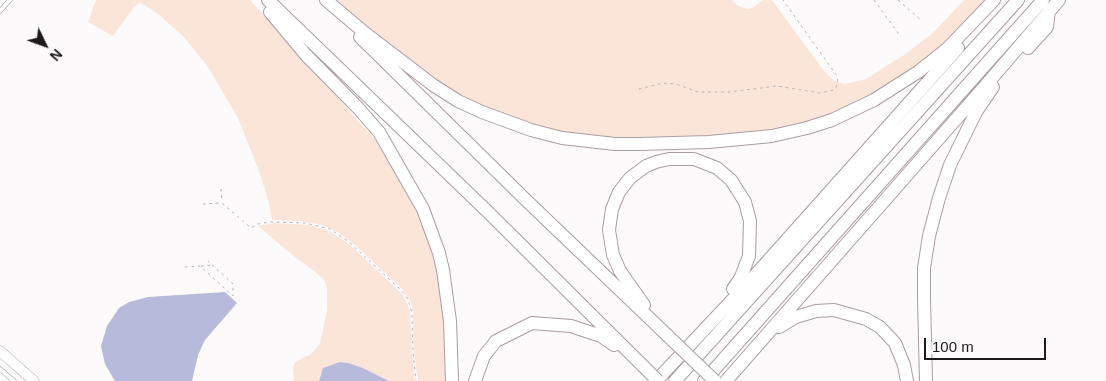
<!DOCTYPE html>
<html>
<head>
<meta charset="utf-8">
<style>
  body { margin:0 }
  #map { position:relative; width:1106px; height:381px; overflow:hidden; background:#fdfafb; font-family:Helvetica,sans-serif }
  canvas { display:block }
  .north { position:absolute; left:20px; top:20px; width:50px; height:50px; -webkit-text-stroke:4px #fdfafb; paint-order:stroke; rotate:132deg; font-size:14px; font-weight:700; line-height:20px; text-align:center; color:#1e191c }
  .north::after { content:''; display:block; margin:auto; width:18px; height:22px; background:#1e191c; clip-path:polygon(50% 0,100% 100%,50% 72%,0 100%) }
  .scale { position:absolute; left:924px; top:338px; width:122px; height:22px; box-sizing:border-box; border:2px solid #1e191c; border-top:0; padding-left:6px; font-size:15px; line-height:18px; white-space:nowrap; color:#1e191c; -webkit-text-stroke:4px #fdfafb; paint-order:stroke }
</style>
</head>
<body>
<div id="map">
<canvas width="1106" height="381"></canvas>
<div class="north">N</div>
<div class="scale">100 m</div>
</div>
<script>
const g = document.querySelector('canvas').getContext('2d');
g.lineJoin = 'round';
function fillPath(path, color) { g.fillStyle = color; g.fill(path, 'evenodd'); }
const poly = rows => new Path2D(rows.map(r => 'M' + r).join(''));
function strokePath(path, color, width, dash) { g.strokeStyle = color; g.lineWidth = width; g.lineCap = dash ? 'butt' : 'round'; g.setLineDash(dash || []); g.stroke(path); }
fillPath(poly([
  [96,0,250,0,264,15,375,140,412,200,429,244,439,280,445,319,447,381,418,381,414,352,413,313,411,302,402,289,356,246,339,233,323,225,300,221,272,220,269,203,259,171,238,118,208,67,183,36,159,15,145,5,139,3,134,7,113,36,88,22],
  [338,0,732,0,738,6,747,9,752,8,763,0,772,0,824,71,834,81,845,84,866,79,904,55,934,32,964,0,985,0,945,45,899,80,840,111,797,126,752,134,627,140,557,132,504,117,447,89,363,24],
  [274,223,309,225,329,231,348,243,403,295,410,310,412,355,415,381,389,381,363,368,344,362,320,374,319,381,294,381,293,368,295,362,311,354,320,344,327,310,327,288,324,280,319,275,290,253,258,226]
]), '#fbe4d8');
fillPath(poly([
  [225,292,237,303,205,340,198,355,192,381,115,381,105,364,101,346,107,326,119,308,129,302,148,297],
  [340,362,348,363,363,368,389,381,319,381,323,368]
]), '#b7bada');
const lane = poly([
  [0,11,10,0],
  [0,369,14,381]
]);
const secondary = poly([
  [0,351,34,381]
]);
const highway = poly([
  [268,0,489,213,643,366],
  [326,0,365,33,433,85,458,101,482,112,531,130,562,138,615,144,639,144,709,142,772,136,807,128,832,120,874,100,918,72,947,49,994,0],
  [270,12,306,55,359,109,379,132,423,209,439,253,443,270,450,321,452,381],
  [360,37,528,202,668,336],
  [1028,48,1047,27,1049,10],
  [644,305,620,271,613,255,609,230,612,209,619,192,630,178,646,166,656,162,669,159,694,159,717,168,731,180,745,202,750,221,749,256,741,277,733,289],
  [779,327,796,317,816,311,834,310,866,319,880,327,895,343,904,365,907,381],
  [475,381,484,356,496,341,532,323,571,326,601,336,614,345],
  [656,381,750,281,958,48],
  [675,381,1018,0],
  [704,381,1043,0],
  [726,381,986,85,1059,0],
  [926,381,924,299,924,268,929,236,939,198,950,165,976,112,993,87]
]);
strokePath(lane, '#ab9ca4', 5);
strokePath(secondary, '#ab9ca4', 11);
strokePath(highway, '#ab9ca4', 14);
strokePath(poly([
  [874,0,901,37],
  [898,0,921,20],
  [639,89,663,83,676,84,698,92,729,92,777,86,820,93,834,90,838,84,837,76,783,0],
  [221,189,222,202],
  [203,204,222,203,251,228,258,224,270,222,305,223,330,229,349,242,401,290,408,299,412,313,413,352,416,381],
  [201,266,212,265],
  [185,267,200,266,233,296,233,284,208,261]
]), '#b4b0b2', 1, [2.5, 4]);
strokePath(lane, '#fff', 4);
strokePath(secondary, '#fff', 10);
strokePath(highway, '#fff', 12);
const highwayBridge = poly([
  [668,336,715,381],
  [643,366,658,381]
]);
strokePath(highwayBridge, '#ab9ca4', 14, []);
strokePath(highwayBridge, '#fff', 12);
</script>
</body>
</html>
